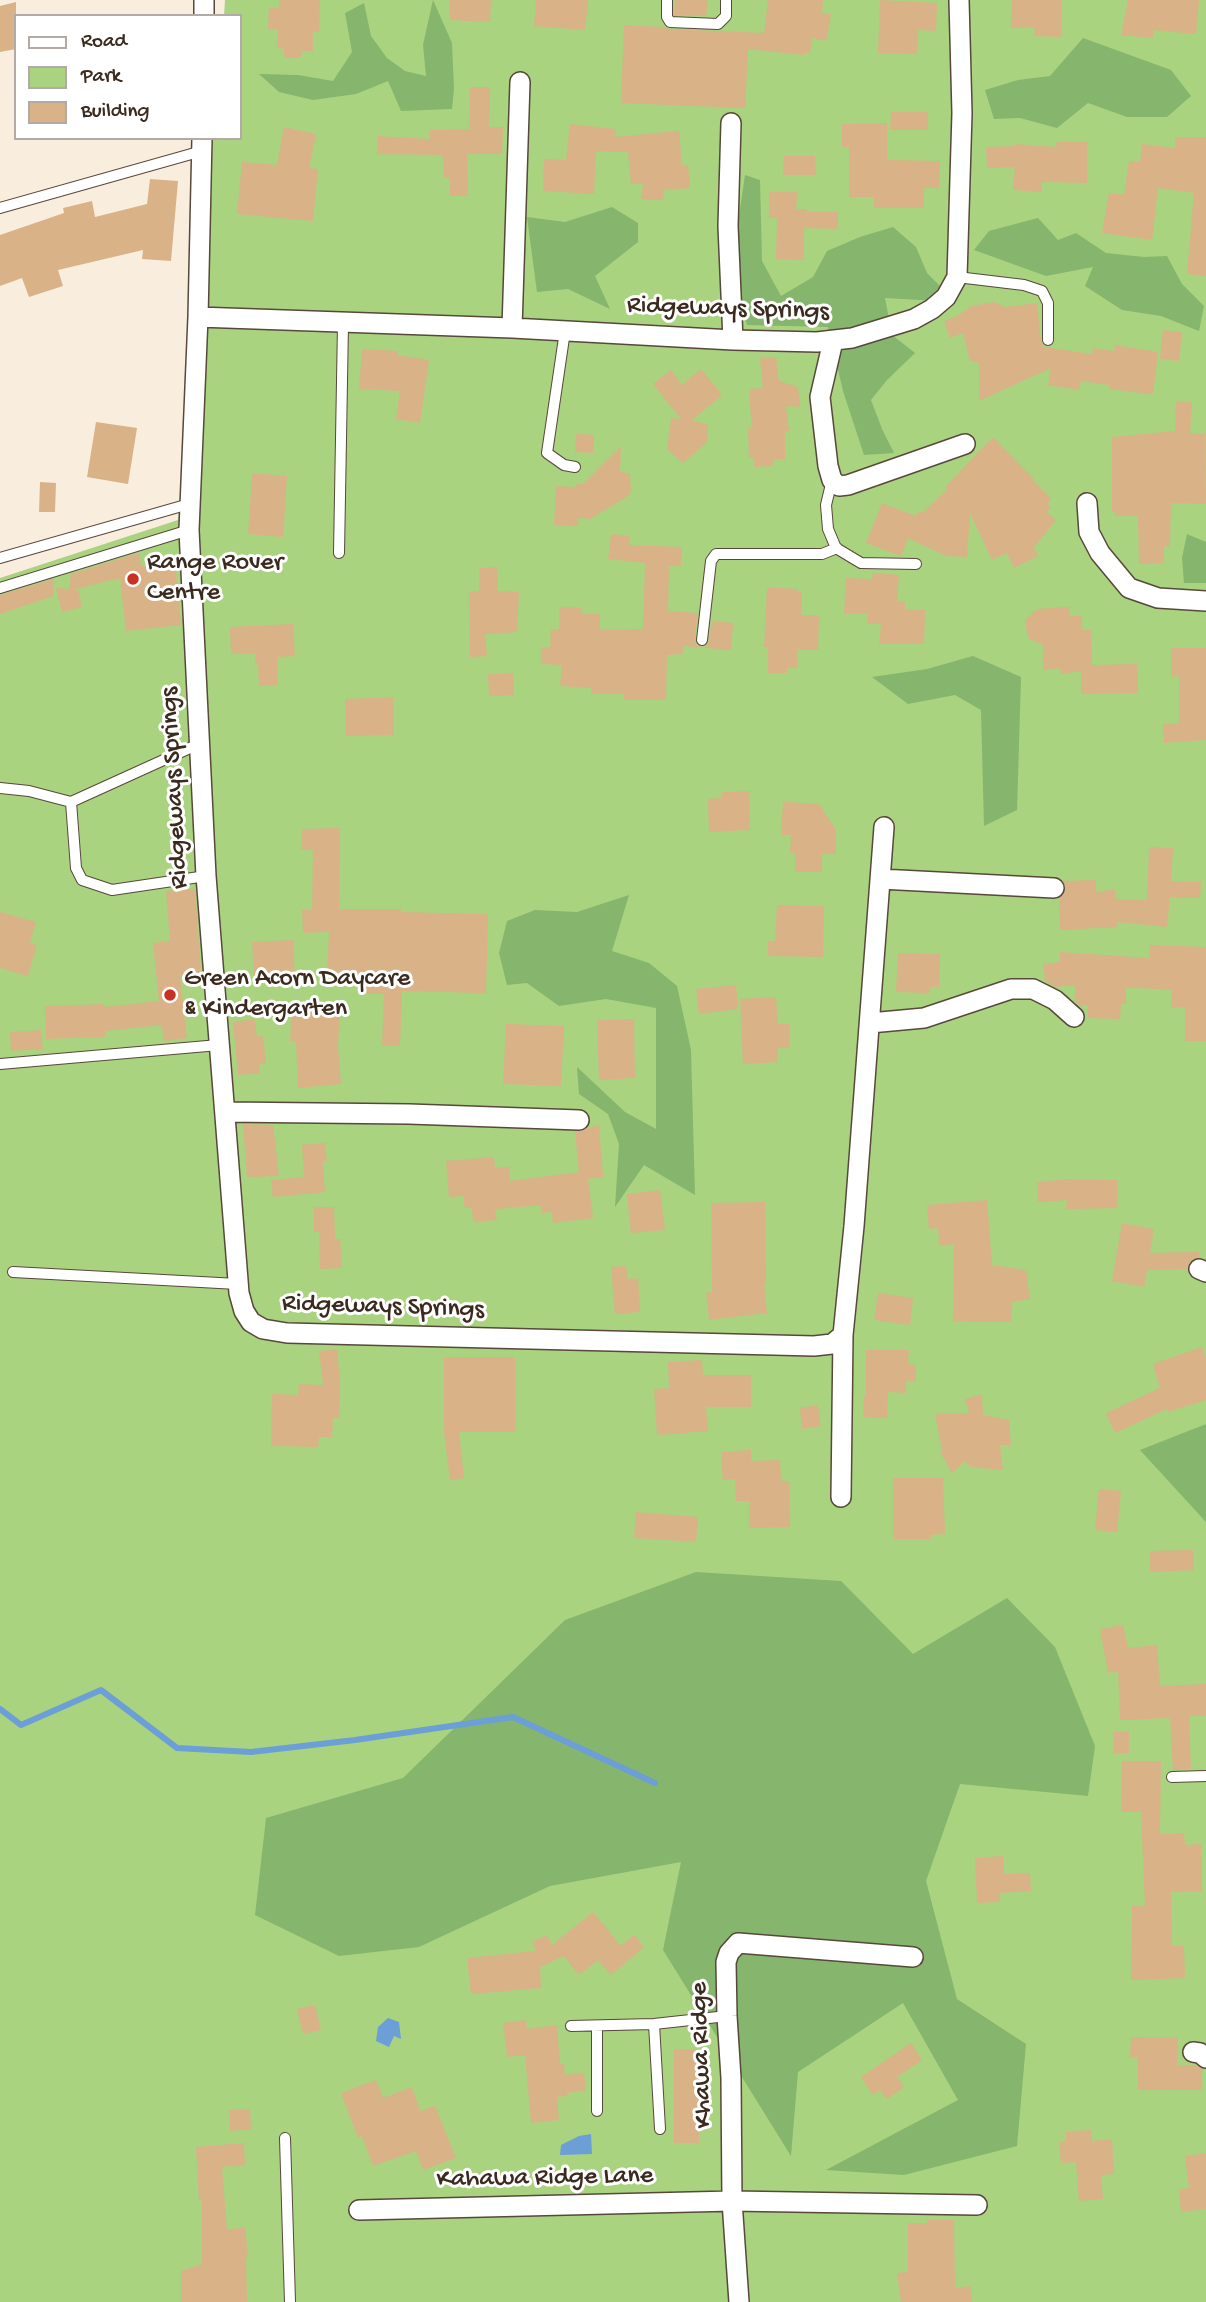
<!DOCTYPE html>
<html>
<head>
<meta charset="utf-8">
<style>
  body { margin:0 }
  #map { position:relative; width:1206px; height:2302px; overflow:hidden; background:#f9edde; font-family:"Gochi Hand",sans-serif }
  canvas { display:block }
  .legend { position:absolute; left:14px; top:14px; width:228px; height:126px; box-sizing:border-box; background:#fff; border:2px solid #b1aaa5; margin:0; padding:9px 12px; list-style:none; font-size:21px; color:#3b2a1e }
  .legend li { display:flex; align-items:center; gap:14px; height:35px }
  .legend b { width:35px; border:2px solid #b1aaa5 }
</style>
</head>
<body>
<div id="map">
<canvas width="1206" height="2302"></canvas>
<ul class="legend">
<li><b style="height:9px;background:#fff"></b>Road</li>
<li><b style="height:19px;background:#a9d37e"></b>Park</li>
<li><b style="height:19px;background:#dab287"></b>Building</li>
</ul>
</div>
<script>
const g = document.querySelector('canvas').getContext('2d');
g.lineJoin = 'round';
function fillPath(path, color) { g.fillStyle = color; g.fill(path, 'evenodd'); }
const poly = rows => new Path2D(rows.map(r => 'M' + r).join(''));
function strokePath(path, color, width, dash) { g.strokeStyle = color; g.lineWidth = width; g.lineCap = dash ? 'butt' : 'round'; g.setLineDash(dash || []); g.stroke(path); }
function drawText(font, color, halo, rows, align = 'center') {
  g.font = font + ' "Gochi Hand",sans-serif'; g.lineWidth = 6; g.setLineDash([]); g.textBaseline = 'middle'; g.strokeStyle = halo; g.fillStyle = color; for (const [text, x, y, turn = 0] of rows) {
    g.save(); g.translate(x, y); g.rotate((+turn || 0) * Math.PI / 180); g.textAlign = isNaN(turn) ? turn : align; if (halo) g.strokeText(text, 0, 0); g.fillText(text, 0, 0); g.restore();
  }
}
fillPath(poly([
  [225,0,1206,0,1206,2302,0,2302,0,578,178,520,213,138,240,138,240,16,224,16]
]), '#a9d37e');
fillPath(poly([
  [433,0,452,43,454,89,452,109,401,111,388,81,356,94,313,100,279,92,259,74,298,75,333,81,352,52,345,13,364,3,371,36,387,58,405,71,426,76,423,45],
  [1083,38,1171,70,1191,96,1167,117,1127,117,1088,103,1057,128,1020,118,994,119,985,90,1018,80,1050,76],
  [745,175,760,180,762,261,781,296,813,277,827,251,860,237,893,227,916,247,927,273,956,302,885,298,892,335,915,353,887,380,871,400,882,429,894,453,864,455,843,391,828,327,747,325,731,270],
  [612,207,638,223,638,242,595,276,610,309,568,289,537,292,527,217,565,222],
  [1038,218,1058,240,1076,233,1106,253,1144,257,1167,256,1182,284,1204,306,1199,331,1161,316,1122,310,1085,286,1093,267,1046,276,974,250,989,231],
  [1187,534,1206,542,1206,583,1184,583,1182,558],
  [973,656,1021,677,1017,810,984,826,981,710,955,695,908,704,872,677,927,669],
  [629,895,612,951,649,963,677,986,691,1050,695,1195,644,1165,615,1207,619,1144,608,1114,579,1094,577,1067,625,1112,656,1129,656,1008,606,999,559,1006,527,983,507,985,499,953,507,921,535,910,577,912],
  [1206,1424,1206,1522,1140,1450],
  [696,1572,841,1581,913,1654,1007,1598,1055,1647,1095,1746,1088,1796,960,1784,926,1881,957,1999,1026,2044,1017,2146,904,2175,826,2170,958,2100,903,2003,798,2072,791,2156,663,1950,681,1862,550,1886,419,1947,339,1956,255,1915,266,1818,403,1778,565,1620]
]), '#86b56d');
fillPath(poly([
  [388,2018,399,2022,401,2039,394,2036,389,2047,376,2041,378,2027],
  [591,2134,592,2154,560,2155,561,2145,579,2136]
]), '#6c9ed7');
strokePath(poly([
  [0,1709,21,1725,101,1690,177,1748,251,1752,355,1740,513,1717,655,1783]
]), '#6c9ed7', 6);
fillPath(poly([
  [279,0,320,0,319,32,313,32,313,51,302,51,301,58,284,58,284,49,277,48,278,29,268,29,269,7,279,8],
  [450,0,491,0,490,22,449,20],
  [536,0,588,0,585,30,534,26],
  [675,0,708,0,706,16,674,15],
  [768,0,823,0,822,13,831,14,826,41,812,38,810,53,803,53,803,55,748,49,745,108,621,103,624,25,664,27,670,29,764,33],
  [880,0,937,3,936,31,918,30,917,54,878,53],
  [1012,0,1061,0,1061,37,1034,36,1035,27,1011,28],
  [1128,0,1199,0,1196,34,1154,30,1153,38,1121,35],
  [16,2,16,49,0,52,0,6],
  [470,87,490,87,489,127,503,127,502,154,467,154,468,196,450,196,450,178,444,178,443,155,377,154,378,136,430,139,430,130,469,129],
  [891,112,928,112,928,130,890,130],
  [887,123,887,160,940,161,939,188,924,188,924,208,874,208,874,197,849,197,849,147,842,147,842,124],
  [570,124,616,129,615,137,679,131,682,166,688,165,690,188,664,190,663,200,641,199,643,183,631,184,628,152,596,151,594,194,543,191,544,159,566,160],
  [284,127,316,134,309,168,318,169,313,221,237,214,242,162,277,165],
  [1175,137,1206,137,1206,276,1187,274,1194,193,1158,188,1152,240,1102,233,1109,193,1124,195,1129,161,1140,162,1142,144,1175,148],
  [1057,142,1087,142,1087,183,1042,182,1041,192,1013,190,1015,167,987,168,986,147,1016,146,1016,144,1056,147],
  [784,156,815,156,816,175,783,175],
  [150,179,178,181,171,261,142,259,143,250,58,270,63,286,29,297,22,278,0,286,0,235,64,213,63,208,92,201,95,217,147,204],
  [769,192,797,192,796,209,807,209,807,212,838,212,838,229,804,228,804,260,776,259,777,218,769,218],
  [995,302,1005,307,1037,303,1041,341,1044,347,1092,354,1093,348,1114,351,1115,345,1158,352,1153,394,1109,389,1109,385,1081,381,1079,390,1048,385,1051,368,979,401,979,363,970,361,963,333,950,338,944,321,958,316,971,306],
  [1163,330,1182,332,1179,361,1160,359],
  [362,349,398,351,398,355,429,360,420,423,396,419,400,391,359,389],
  [776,357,779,381,798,387,800,407,786,406,789,431,785,431,785,459,773,459,773,466,754,467,754,458,749,458,748,426,752,431,749,389,763,388,760,358],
  [701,369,722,395,692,420,708,425,707,442,683,463,667,449,671,418,681,419,653,384,671,370,682,385],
  [1176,401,1192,402,1190,433,1205,434,1206,504,1171,503,1170,546,1164,547,1164,563,1139,564,1138,516,1115,516,1115,512,1112,512,1112,437,1175,431],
  [96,422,137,428,128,484,87,477],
  [576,434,594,435,593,453,575,452],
  [993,437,1034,479,1033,480,1051,499,1047,503,1051,507,1046,512,1056,520,1034,547,1038,556,1014,568,1007,553,992,560,970,513,967,557,946,556,908,538,901,556,866,543,882,503,916,516,918,511,922,513,948,489,945,487],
  [621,446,620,471,630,474,631,492,625,498,590,519,578,518,578,526,554,525,556,486,575,487,578,483,583,484],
  [252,473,287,476,283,537,248,534],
  [40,482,56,483,55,512,39,512],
  [611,534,630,536,629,545,682,547,681,566,669,566,668,611,698,613,695,639,697,646,704,647,708,644,712,621,733,623,731,650,684,646,683,654,667,655,666,700,624,700,624,694,591,694,591,688,560,686,562,665,541,664,541,647,550,647,551,629,559,629,559,607,582,608,582,614,600,614,600,630,643,629,645,563,608,559],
  [139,553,141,566,175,561,181,625,126,631,120,578,71,590,78,590,82,607,62,612,56,588,69,589,71,574],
  [497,567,498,591,519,592,517,632,485,634,487,656,470,657,469,592,479,591,479,568],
  [873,573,899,575,897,601,905,601,905,609,925,610,924,644,879,644,881,624,867,624,868,614,844,613,846,578,872,579],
  [54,579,53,596,0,614,0,595],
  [767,587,797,589,797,592,802,592,801,615,819,615,818,650,797,649,797,668,787,668,787,673,768,673,768,647,764,647],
  [1069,607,1070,616,1082,616,1082,630,1091,630,1092,665,1137,664,1138,693,1081,694,1081,671,1061,674,1060,668,1043,670,1043,645,1028,638,1025,620,1037,609],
  [293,624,295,656,277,657,278,685,259,686,258,663,255,663,255,653,231,654,230,627],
  [1171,648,1206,648,1206,740,1164,743,1163,724,1179,723,1179,676,1171,677],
  [513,673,514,695,489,696,488,674],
  [393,697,394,735,346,736,345,699],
  [749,791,750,830,709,832,708,799,722,798,722,792],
  [783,802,819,804,836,830,836,854,822,854,822,872,795,872,795,853,790,853,791,835,781,835],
  [340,828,339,909,401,909,401,912,488,914,486,993,402,991,400,1046,382,1046,384,994,363,993,364,979,327,978,329,932,303,933,302,910,312,910,313,850,301,850,302,829],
  [1149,847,1173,848,1171,881,1201,882,1200,898,1170,897,1167,927,1117,922,1117,927,1060,930,1059,899,1066,889,1063,881,1096,880,1096,892,1115,889,1116,899,1147,900],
  [195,889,201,974,180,975,187,1038,164,1041,162,1025,105,1031,106,1037,46,1039,45,1006,104,1004,105,1007,159,1001,153,943,170,941,166,891],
  [777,905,824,906,823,957,768,956,768,941,775,941],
  [0,912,36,922,30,943,37,945,28,976,0,968],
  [293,940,295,977,254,976,252,942],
  [1150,945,1206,947,1206,1041,1185,1041,1185,1007,1171,1008,1172,990,1126,987,1126,1004,1121,1004,1120,1019,1088,1018,1088,1006,1080,1006,1075,1001,1075,985,1056,987,1045,981,1043,964,1060,962,1060,952,1149,958],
  [898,953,940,954,939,987,930,987,930,993,896,992],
  [736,985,738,1009,699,1014,696,989],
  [776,997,778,1024,789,1024,790,1047,777,1048,778,1062,743,1064,740,999],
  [292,1006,340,1009,338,1045,341,1084,298,1088,296,1042,290,1041],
  [255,1019,257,1037,263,1036,266,1063,259,1064,260,1073,238,1075,233,1022],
  [634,1019,635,1078,599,1080,597,1020],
  [506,1024,564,1026,561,1086,503,1084],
  [41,1030,43,1049,11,1051,10,1032],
  [243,1124,273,1125,279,1176,247,1177],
  [599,1125,603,1177,588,1179,593,1218,553,1223,552,1212,541,1213,541,1205,495,1209,497,1220,473,1222,472,1208,465,1208,463,1196,449,1197,446,1161,494,1157,495,1168,509,1167,510,1181,579,1172,575,1132],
  [325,1143,327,1161,323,1161,325,1192,273,1197,271,1180,304,1177,302,1145],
  [1068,1179,1117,1180,1117,1208,1066,1209,1067,1200,1038,1202,1037,1182],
  [660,1190,665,1230,631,1233,627,1194],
  [987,1200,992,1265,1026,1270,1030,1299,1012,1302,1011,1322,953,1321,954,1244,939,1246,938,1228,929,1229,927,1205],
  [765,1202,766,1283,764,1283,767,1313,709,1320,706,1293,712,1292,711,1203],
  [314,1207,334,1207,335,1239,340,1239,342,1268,320,1269,319,1232,314,1232],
  [1122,1223,1154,1229,1150,1253,1199,1252,1199,1257,1191,1260,1187,1269,1147,1270,1144,1287,1112,1281],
  [626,1266,628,1279,638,1278,640,1312,615,1314,611,1267],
  [878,1293,913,1298,910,1325,874,1320],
  [1202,1347,1206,1359,1206,1400,1168,1412,1167,1409,1115,1433,1106,1413,1160,1388,1153,1364],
  [337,1349,340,1381,339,1418,333,1418,332,1437,319,1437,318,1447,271,1446,272,1394,298,1395,299,1384,323,1385,319,1351],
  [866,1350,909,1350,908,1364,916,1365,916,1381,906,1381,906,1393,888,1392,887,1418,863,1417,864,1396,866,1397],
  [444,1357,515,1357,515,1432,459,1432,464,1478,450,1480,444,1432],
  [702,1360,703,1375,751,1375,751,1407,706,1407,708,1431,657,1435,654,1389,669,1388,668,1362],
  [982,1394,983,1415,1009,1420,1011,1445,1000,1445,1003,1470,971,1467,965,1461,952,1473,940,1452,942,1451,935,1414,969,1413,965,1399],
  [818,1405,821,1426,802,1429,800,1408],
  [751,1450,751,1461,780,1460,781,1481,789,1481,790,1527,749,1528,749,1501,736,1501,735,1479,723,1480,721,1452],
  [893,1478,943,1478,945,1534,931,1535,931,1539,893,1539],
  [1099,1489,1121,1491,1117,1532,1095,1530],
  [636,1512,698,1517,696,1542,634,1538],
  [1193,1550,1194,1570,1150,1572,1150,1551],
  [1123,1625,1128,1648,1157,1645,1160,1686,1206,1684,1206,1716,1189,1716,1191,1769,1173,1770,1170,1718,1120,1720,1118,1671,1108,1673,1100,1629],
  [1129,1731,1129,1753,1114,1753,1113,1732],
  [1122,1761,1161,1761,1160,1834,1184,1833,1185,1845,1201,1844,1202,1891,1171,1892,1172,1946,1184,1946,1185,1978,1131,1980,1132,1906,1145,1906,1141,1812,1121,1812],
  [1003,1856,1004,1874,1030,1873,1031,1891,1000,1893,1000,1902,977,1903,975,1858],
  [593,1912,621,1946,634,1935,644,1947,611,1975,598,1960,579,1975,564,1956,540,1967,541,1988,471,1994,467,1958,536,1951,532,1942,547,1935,552,1945],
  [315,2005,321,2030,303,2034,297,2009],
  [526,2020,527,2029,557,2025,560,2064,564,2064,565,2075,584,2073,586,2090,567,2093,567,2096,557,2097,559,2120,531,2123,525,2055,507,2057,503,2023],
  [1131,2037,1178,2038,1177,2065,1195,2065,1202,2069,1202,2090,1138,2090,1138,2057,1130,2057],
  [911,2043,922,2060,897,2077,904,2087,887,2099,880,2090,873,2095,861,2077],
  [674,2049,699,2049,699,2143,674,2143],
  [376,2080,383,2098,412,2087,420,2111,435,2106,456,2158,423,2170,416,2151,373,2166,362,2136,358,2138,341,2093],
  [250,2109,251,2129,230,2131,229,2110],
  [1091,2130,1092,2141,1112,2139,1114,2174,1101,2175,1103,2199,1079,2201,1076,2162,1061,2163,1059,2142,1066,2141,1066,2132],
  [244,2143,245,2165,222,2167,227,2230,245,2227,248,2258,246,2258,247,2302,181,2302,181,2271,202,2264,202,2200,199,2200,196,2147],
  [1206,2153,1206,2209,1181,2212,1179,2189,1189,2188,1185,2156],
  [927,2220,954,2220,955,2288,970,2286,972,2302,901,2302,897,2273,908,2272,908,2223,927,2223]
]), '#dab287');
const service = poly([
  [667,0,667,17,670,22,718,24,726,16,726,0],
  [0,208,202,151],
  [957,277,1024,285,1042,291,1048,303,1048,340],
  [565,331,547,453,564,465,575,467],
  [832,480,826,505,828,529,836,548,861,563,916,564],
  [339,553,343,324],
  [0,558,189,504],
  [0,588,189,530],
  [702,640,711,561,716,554,822,554,837,548],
  [0,788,29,791,71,802,201,743],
  [71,802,76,868,82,880,112,890,206,876],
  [0,1064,219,1045],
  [13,1272,238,1284],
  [1172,1777,1206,1776],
  [654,2024,660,2129],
  [571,2026,654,2024,727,2016],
  [597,2026,597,2111],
  [285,2138,290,2302]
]);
const minor = poly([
  [204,16,204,0],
  [731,123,728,226,733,340],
  [202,138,198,317,512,328,733,340,817,342,852,338,914,319,932,309,946,297,957,277,962,113,959,0],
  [198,317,189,530,206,876,239,1293,244,1311,251,1322,263,1329,287,1333,814,1346,832,1344,843,1335],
  [512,328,520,82],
  [833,341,820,397,828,466,832,480,839,486,848,485,965,444],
  [1087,503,1089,532,1100,553,1129,588,1158,598,1206,601],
  [880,879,1054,888],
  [870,1023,924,1018,1011,989,1033,989,1055,1000,1074,1017],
  [225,1112,409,1114,579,1120],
  [1199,1269,1206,1272],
  [841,1497,843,1335,854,1226,884,827],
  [1193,2052,1200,2053,1206,2058],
  [359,2210,732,2201,977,2205],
  [739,2302,732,2201,731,2078,727,2016,726,1962,729,1953,738,1943,913,1957]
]);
strokePath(service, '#58473b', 12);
strokePath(minor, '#58473b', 22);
strokePath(service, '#fff', 10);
strokePath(minor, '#fff', 19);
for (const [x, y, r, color] of [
  [133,579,7,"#c8321e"],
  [170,995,7,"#c8321e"]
]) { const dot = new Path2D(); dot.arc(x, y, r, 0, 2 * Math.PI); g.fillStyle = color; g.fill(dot); strokePath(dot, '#fff', 2.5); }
drawText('26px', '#3b2a1e', '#fff', [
  ["Ridgeways Springs",728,310,2],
  ["Ridgeways Springs",176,788,-93],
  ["Ridgeways Springs",383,1308,2],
  ["Khawa Ridge",703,2055,-92],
  ["Kahawa Ridge Lane",545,2179,-1]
]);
drawText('26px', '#3b2a1e', '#fff', [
  ["Range Rover",147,564],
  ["Centre",147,594],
  ["Green Acorn Daycare",184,980],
  ["& Kindergarten",184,1010]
], 'left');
</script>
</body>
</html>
